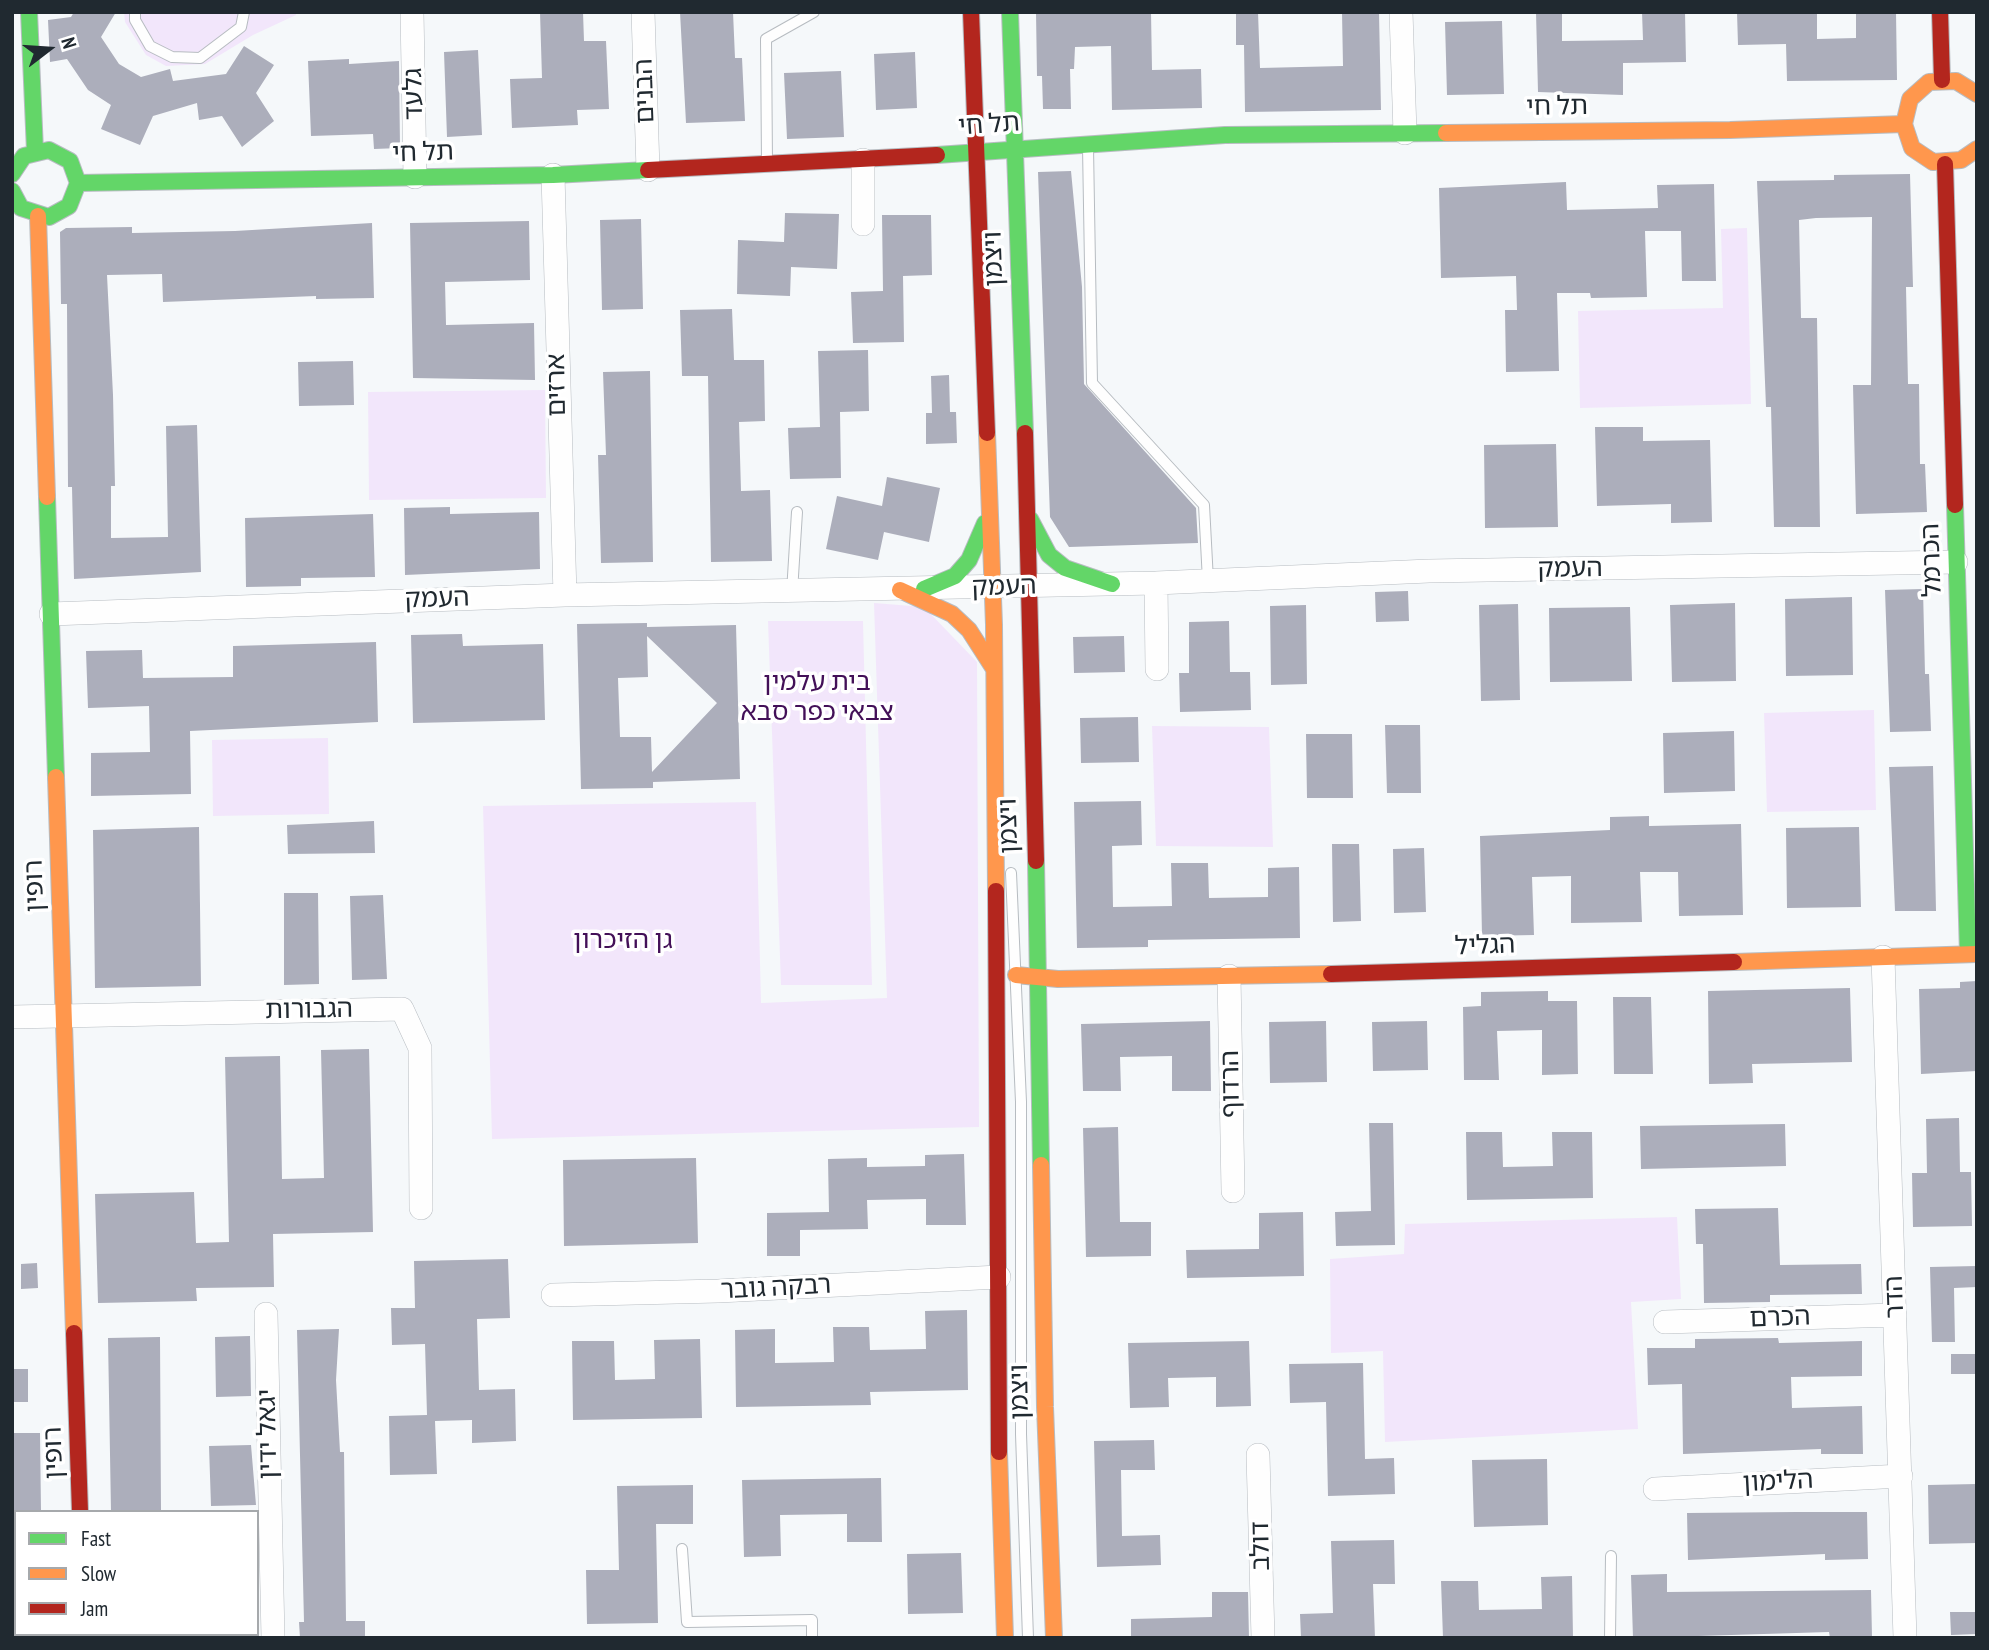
<!DOCTYPE html>
<html>
<head>
<meta charset="utf-8">
<style>
  body { margin:0 }
  #map { position:relative; width:1989px; height:1650px; overflow:hidden; background:#f5f8fa; font-family:"PT Sans Narrow",sans-serif }
  canvas { display:block }
  .frame { position:absolute; inset:0; border:14px solid #202930; pointer-events:none }
  .legend { position:absolute; left:14px; top:1510px; width:245px; height:126px; box-sizing:border-box; background:#fff; border:2px solid #a6a9ac; margin:0; padding:9px 12px; list-style:none; font-size:21px; color:#202930 }
  .legend li { display:flex; align-items:center; gap:14px; height:35px }
  .legend b { width:35px; border:2px solid #a6a9ac }
  .north { position:absolute; left:14px; top:14px; width:70px; height:70px; -webkit-text-stroke:5px #fff; paint-order:stroke; rotate:73deg; font-size:19px; font-weight:700; line-height:28px; text-align:center; color:#202930 }
  .north::after { content:''; display:block; margin:auto; width:24px; height:32px; background:#202930; clip-path:polygon(50% 0,100% 100%,50% 72%,0 100%) }
</style>
</head>
<body>
<div id="map">
<canvas width="1989" height="1650"></canvas>
<div class="frame"></div>
<ul class="legend">
<li><b style="height:9px;background:#63d668"></b>Fast</li>
<li><b style="height:9px;background:#ff974d"></b>Slow</li>
<li><b style="height:9px;background:#b3261e"></b>Jam</li>
</ul>
<div class="north">N</div>
</div>
<script>
const g = document.querySelector('canvas').getContext('2d');
g.lineJoin = 'round';
function fillPath(path, color) { g.fillStyle = color; g.fill(path, 'evenodd'); }
const poly = rows => new Path2D(rows.map(r => 'M' + r).join(''));
function strokePath(path, color, width, dash) { g.strokeStyle = color; g.lineWidth = width; g.lineCap = dash ? 'butt' : 'round'; g.setLineDash(dash || []); g.stroke(path); }
function drawText(font, color, halo, rows, align = 'center') {
  g.font = font + ' "PT Sans Narrow","Noto Sans Hebrew",sans-serif'; g.lineWidth = 7; g.setLineDash([]); g.textBaseline = 'middle'; g.strokeStyle = halo; g.fillStyle = color; for (const [text, x, y, turn = 0] of rows) {
    g.save(); g.translate(x, y); g.rotate((+turn || 0) * Math.PI / 180); g.textAlign = isNaN(turn) ? turn : align; if (halo) g.strokeText(text, 0, 0); g.fillText(text, 0, 0); g.restore();
  }
}
fillPath(poly([
  [124,12,296,12,296,15,253,35,205,64,166,66,146,55,125,22],
  [1747,228,1751,404,1580,408,1578,311,1723,308,1721,229],
  [545,390,546,498,369,500,368,392],
  [874,603,924,607,977,662,979,1127,492,1139,483,806,756,802,761,1003,887,998],
  [768,621,863,621,872,985,781,985],
  [1874,710,1876,810,1767,812,1764,713],
  [1152,726,1269,727,1273,847,1156,846],
  [328,738,329,814,213,816,212,740],
  [1677,1217,1681,1299,1631,1302,1638,1429,1385,1442,1383,1351,1331,1353,1330,1259,1404,1254,1405,1224]
]), '#f2e6fb');
fillPath(poly([
  [74,12,116,12,101,37,119,64,141,77,170,69,173,81,226,74,244,46,274,65,256,93,274,121,242,147,222,116,199,120,197,103,153,116,140,145,101,129,111,105,88,90,67,59,50,62,48,20,71,17],
  [540,12,583,12,584,41,606,41,609,109,577,110,578,125,512,128,510,79,542,78],
  [680,12,733,12,735,58,742,58,745,121,686,123],
  [1036,12,1151,12,1152,70,1201,69,1202,108,1112,110,1111,46,1075,47,1074,69,1070,69,1071,109,1043,109,1042,76,1037,76],
  [1236,12,1258,12,1260,68,1343,66,1342,12,1379,12,1381,110,1245,112,1244,45,1236,45],
  [1536,12,1562,12,1562,41,1643,40,1642,12,1685,12,1686,62,1623,63,1623,95,1538,92],
  [1737,12,1817,12,1817,39,1856,38,1856,12,1896,12,1897,80,1787,81,1786,44,1738,45],
  [1502,21,1504,94,1447,95,1445,22],
  [478,50,482,135,447,137,444,52],
  [915,52,917,108,876,110,874,54],
  [349,59,349,64,399,61,400,148,374,149,373,134,311,136,308,61],
  [841,71,844,137,787,139,784,73],
  [1071,171,1082,287,1084,384,1196,508,1198,543,1069,547,1050,517,1038,172],
  [1910,174,1913,287,1906,287,1908,384,1919,384,1920,464,1925,464,1927,512,1856,514,1853,385,1871,385,1872,217,1816,218,1799,220,1801,318,1817,318,1820,527,1774,527,1771,407,1766,407,1757,181,1834,180,1834,175],
  [1566,182,1567,210,1658,208,1657,185,1714,184,1716,281,1682,281,1681,231,1645,231,1647,297,1591,298,1590,293,1557,293,1559,371,1506,372,1505,310,1517,310,1516,276,1441,278,1439,188],
  [785,213,839,214,837,269,791,267,790,296,737,294,738,240,784,242],
  [882,215,931,215,932,275,903,276,904,342,853,343,851,292,883,291],
  [641,219,643,309,602,310,600,220],
  [529,221,530,280,445,282,446,325,534,323,535,380,413,378,410,223],
  [372,223,374,298,316,299,316,296,163,302,162,274,107,275,113,395,115,486,111,486,111,538,168,537,166,426,197,425,201,572,74,579,72,487,68,487,67,304,61,304,60,232,66,228,132,227,132,233,235,231],
  [732,309,734,360,764,360,765,421,739,422,741,491,770,490,772,561,711,562,708,376,682,376,680,310],
  [868,350,869,411,840,412,841,478,790,479,788,428,820,427,818,351],
  [353,361,354,405,299,406,298,362],
  [650,371,653,562,601,563,598,455,606,455,603,372],
  [949,375,950,412,956,412,957,443,926,444,926,413,932,413,931,376],
  [1595,427,1643,427,1643,441,1710,440,1712,522,1671,523,1671,504,1597,506],
  [1556,444,1558,527,1485,528,1484,445],
  [887,477,940,488,929,542,884,532,878,560,826,549,837,496,882,506],
  [450,507,450,514,539,512,540,569,405,575,404,508],
  [373,514,375,577,301,578,301,586,246,587,245,518],
  [1923,589,1925,674,1929,674,1931,731,1890,732,1885,590],
  [1408,591,1409,621,1376,622,1375,592],
  [1852,597,1853,675,1786,676,1785,599],
  [1735,603,1736,681,1672,682,1670,605],
  [1518,604,1520,700,1481,701,1479,605],
  [1306,605,1307,684,1271,685,1270,606],
  [1630,607,1632,681,1550,682,1549,608],
  [1229,621,1230,672,1250,672,1251,710,1180,712,1179,673,1189,673,1189,622],
  [647,623,647,627,736,625,740,779,653,782,653,788,581,789,577,624],
  [647,636,717,703,652,772,651,737,620,737,618,678,648,677],
  [462,634,463,646,543,644,545,720,413,723,411,635],
  [1124,636,1125,672,1074,673,1073,637],
  [376,642,378,722,190,731,191,794,91,796,91,753,150,752,149,706,88,708,86,651,142,650,143,678,233,677,233,646],
  [1138,717,1139,762,1081,763,1080,718],
  [1385,725,1420,725,1421,793,1387,793],
  [1734,731,1735,791,1664,793,1663,733],
  [1306,734,1352,734,1353,798,1307,798],
  [1933,766,1936,911,1895,911,1889,767],
  [1141,801,1142,845,1112,846,1113,907,1172,906,1171,863,1208,863,1209,898,1268,897,1268,868,1299,867,1300,938,1148,940,1148,947,1077,948,1074,802],
  [1649,816,1649,826,1741,824,1743,915,1679,916,1678,872,1640,872,1642,922,1571,923,1571,876,1532,877,1534,935,1482,936,1480,836,1610,830,1610,817],
  [374,821,375,853,288,854,287,825],
  [199,827,201,986,95,988,93,830],
  [1859,827,1861,907,1787,908,1786,828],
  [1332,844,1359,844,1361,921,1333,922],
  [1424,848,1426,912,1394,913,1393,849],
  [284,893,318,893,319,984,284,985],
  [383,895,387,979,352,980,350,896],
  [1977,981,1977,1071,1921,1074,1919,989,1960,988,1960,982],
  [1850,988,1852,1062,1752,1064,1753,1083,1709,1084,1708,991],
  [1548,991,1548,1001,1577,1001,1578,1074,1542,1075,1542,1030,1497,1031,1499,1080,1464,1080,1463,1007,1481,1006,1481,992],
  [1613,997,1651,997,1653,1074,1614,1074],
  [1210,1021,1211,1091,1172,1091,1172,1056,1120,1057,1121,1091,1083,1091,1081,1024],
  [1326,1021,1327,1082,1270,1083,1269,1022],
  [1427,1021,1428,1070,1373,1071,1372,1022],
  [369,1049,373,1232,273,1234,274,1287,196,1288,197,1301,98,1303,95,1194,194,1192,196,1243,229,1242,225,1057,280,1056,282,1179,324,1178,321,1050],
  [1959,1118,1960,1172,1971,1172,1972,1226,1913,1227,1912,1173,1927,1173,1926,1119],
  [1369,1123,1393,1123,1395,1245,1336,1246,1335,1212,1371,1211],
  [1785,1124,1786,1166,1641,1169,1640,1126],
  [1118,1127,1120,1222,1151,1222,1151,1256,1086,1257,1083,1128],
  [1466,1132,1502,1132,1503,1167,1553,1166,1552,1132,1592,1132,1593,1198,1467,1200],
  [964,1154,966,1225,926,1225,926,1199,867,1200,868,1229,800,1230,800,1256,767,1256,767,1213,829,1212,828,1159,867,1158,867,1167,925,1166,925,1155],
  [696,1158,698,1243,564,1246,563,1160],
  [1778,1208,1780,1265,1861,1264,1862,1294,1770,1295,1770,1302,1704,1303,1703,1244,1696,1244,1695,1209],
  [1303,1212,1304,1276,1187,1278,1186,1250,1259,1249,1259,1213],
  [508,1259,510,1318,477,1319,479,1390,515,1389,516,1441,472,1443,472,1420,435,1421,437,1474,390,1475,389,1416,427,1415,425,1344,392,1345,391,1308,415,1308,414,1261],
  [37,1263,38,1288,21,1289,21,1264],
  [1977,1266,1977,1287,1954,1288,1955,1342,1932,1342,1930,1267],
  [967,1310,968,1390,870,1392,871,1405,736,1407,735,1330,775,1329,775,1363,834,1362,833,1327,869,1327,870,1350,926,1349,925,1311],
  [339,1329,336,1380,340,1452,344,1452,346,1621,365,1621,365,1638,300,1638,299,1622,304,1622,297,1330],
  [250,1336,251,1396,216,1397,215,1337],
  [160,1337,161,1512,111,1512,108,1338],
  [1778,1338,1779,1343,1862,1341,1862,1376,1791,1377,1792,1408,1862,1406,1863,1454,1821,1454,1821,1449,1683,1454,1682,1384,1648,1385,1647,1348,1695,1348,1695,1339],
  [700,1339,702,1418,573,1420,572,1341,614,1341,615,1380,655,1379,654,1340],
  [1249,1341,1251,1406,1216,1407,1216,1377,1168,1378,1169,1407,1130,1408,1128,1343],
  [1951,1354,1977,1354,1977,1374,1951,1374],
  [1363,1363,1365,1459,1394,1458,1395,1494,1328,1496,1326,1402,1290,1403,1289,1364],
  [12,1369,28,1369,28,1402,12,1402],
  [12,1433,40,1433,41,1512,12,1512],
  [1154,1440,1155,1470,1121,1470,1122,1536,1160,1535,1161,1565,1097,1567,1094,1441],
  [251,1445,256,1505,211,1506,209,1446],
  [1547,1459,1548,1525,1474,1527,1472,1460],
  [881,1478,882,1542,847,1542,847,1514,780,1515,781,1556,744,1557,742,1480],
  [1977,1484,1977,1543,1929,1544,1928,1485],
  [693,1485,693,1524,656,1524,658,1623,587,1624,586,1570,619,1570,617,1486],
  [1796,1512,1867,1512,1868,1559,1825,1560,1825,1554,1688,1560,1687,1513],
  [1394,1540,1395,1584,1373,1584,1375,1638,1301,1638,1300,1614,1333,1613,1331,1541],
  [961,1553,963,1613,908,1614,907,1554],
  [1667,1574,1667,1592,1871,1590,1872,1637,1830,1638,1829,1632,1633,1638,1631,1575],
  [1572,1576,1573,1638,1443,1638,1441,1581,1478,1581,1479,1610,1542,1609,1541,1577],
  [1212,1592,1248,1592,1249,1638,1131,1638,1131,1619,1212,1617],
  [1950,1612,1977,1612,1977,1634,1951,1635]
]), '#acaebb');
const lane = poly([
  [135,12,135,20,150,46,172,57,200,58,241,27,244,12],
  [1088,147,1092,383,1204,505,1208,581],
  [767,163,766,39,814,12],
  [792,592,797,512],
  [1011,873,1021,1102,1021,1434,1028,1638],
  [682,1549,687,1622,812,1620,812,1638],
  [1610,1638,1611,1556]
]);
const street = poly([
  [412,12,415,177],
  [643,12,648,170],
  [1401,12,1405,133],
  [553,175,565,595],
  [863,224,863,160],
  [1156,583,1157,669],
  [51,614,565,595,1156,583,1429,571,1956,562],
  [1883,957,1905,1638],
  [1229,976,1233,1191],
  [12,1017,402,1009,420,1048,421,1208],
  [553,1295,718,1291,999,1277],
  [266,1314,273,1638],
  [1665,1322,1895,1315],
  [1258,1455,1263,1638],
  [1655,1489,1901,1476]
]);
const fast = poly([
  [29,12,35,151],
  [1010,12,1025,433],
  [937,155,1225,135,1446,133],
  [12,174,24,156,49,150,70,161,78,183,69,206,49,217,21,208,12,191],
  [78,183,553,175,648,170],
  [47,497,56,777],
  [1955,505,1968,954],
  [1030,519,1049,555,1065,568,1112,584],
  [924,589,955,576,969,560,985,523],
  [1036,861,1041,1165]
]);
const slow = poly([
  [1977,94,1956,81,1929,82,1910,99,1904,124,1912,148,1933,162,1961,160,1977,149],
  [1446,133,1730,130,1904,124],
  [38,216,47,497],
  [987,433,994,625,996,891],
  [900,590,952,614,969,630,994,669],
  [56,777,74,1333],
  [1734,962,1977,954],
  [1016,975,1058,979,1331,974],
  [1041,1165,1045,1407,1054,1638],
  [999,1452,1005,1638]
]);
const jam = poly([
  [971,12,987,433],
  [1940,12,1942,80],
  [1945,164,1955,505],
  [648,170,937,155],
  [1025,433,1036,861],
  [996,891,999,1452],
  [1331,974,1734,962],
  [74,1333,80,1512],
  [84,1634,84,1638]
]);
strokePath(lane, '#b7bcc1', 12);
strokePath(street, '#b7bcc1', 24);
strokePath(fast, '#b7bcc1', 18);
strokePath(slow, '#b7bcc1', 18);
strokePath(jam, '#b7bcc1', 18);
strokePath(lane, '#fefefe', 10);
strokePath(street, '#fefefe', 23);
strokePath(fast, '#63d668', 16);
strokePath(slow, '#ff974d', 16);
strokePath(jam, '#b3261e', 16);
drawText('26px', '#202930', '#fff', [
  ["הבנים",645,91,-92],
  ["גלעד",414,94,-91],
  ["תל חי",1557,107,-1],
  ["תל חי",989,125,-4],
  ["תל חי",423,153,-2],
  ["ויצמן",994,259,-92],
  ["ארזים",557,385,-91],
  ["הכרמל",1932,560,-92],
  ["העמק",1570,569,-1],
  ["העמק",1004,587,-2],
  ["העמק",437,599,-2],
  ["ויצמן",1009,826,-92],
  ["רופין",35,886,-92],
  ["הגליל",1485,946,-2],
  ["הגבורות",309,1010,-1],
  ["הרדוף",1231,1084,-91],
  ["רבקה גובר",776,1288,-3],
  ["הדר",1895,1297,-92],
  ["הכרם",1780,1318,-2],
  ["ויצמן",1020,1392,-91],
  ["יגאל ידין",268,1434,-91],
  ["רופין",54,1453,-92],
  ["הלימון",1778,1482,-3],
  ["דולב",1261,1546,-91]
]);
drawText('26px', '#431058', '#fff', [
  ["בית עלמין",817,683],
  ["צבאי כפר סבא",817,713],
  ["גן הזיכרון",623,941]
]);
</script>
</body>
</html>
